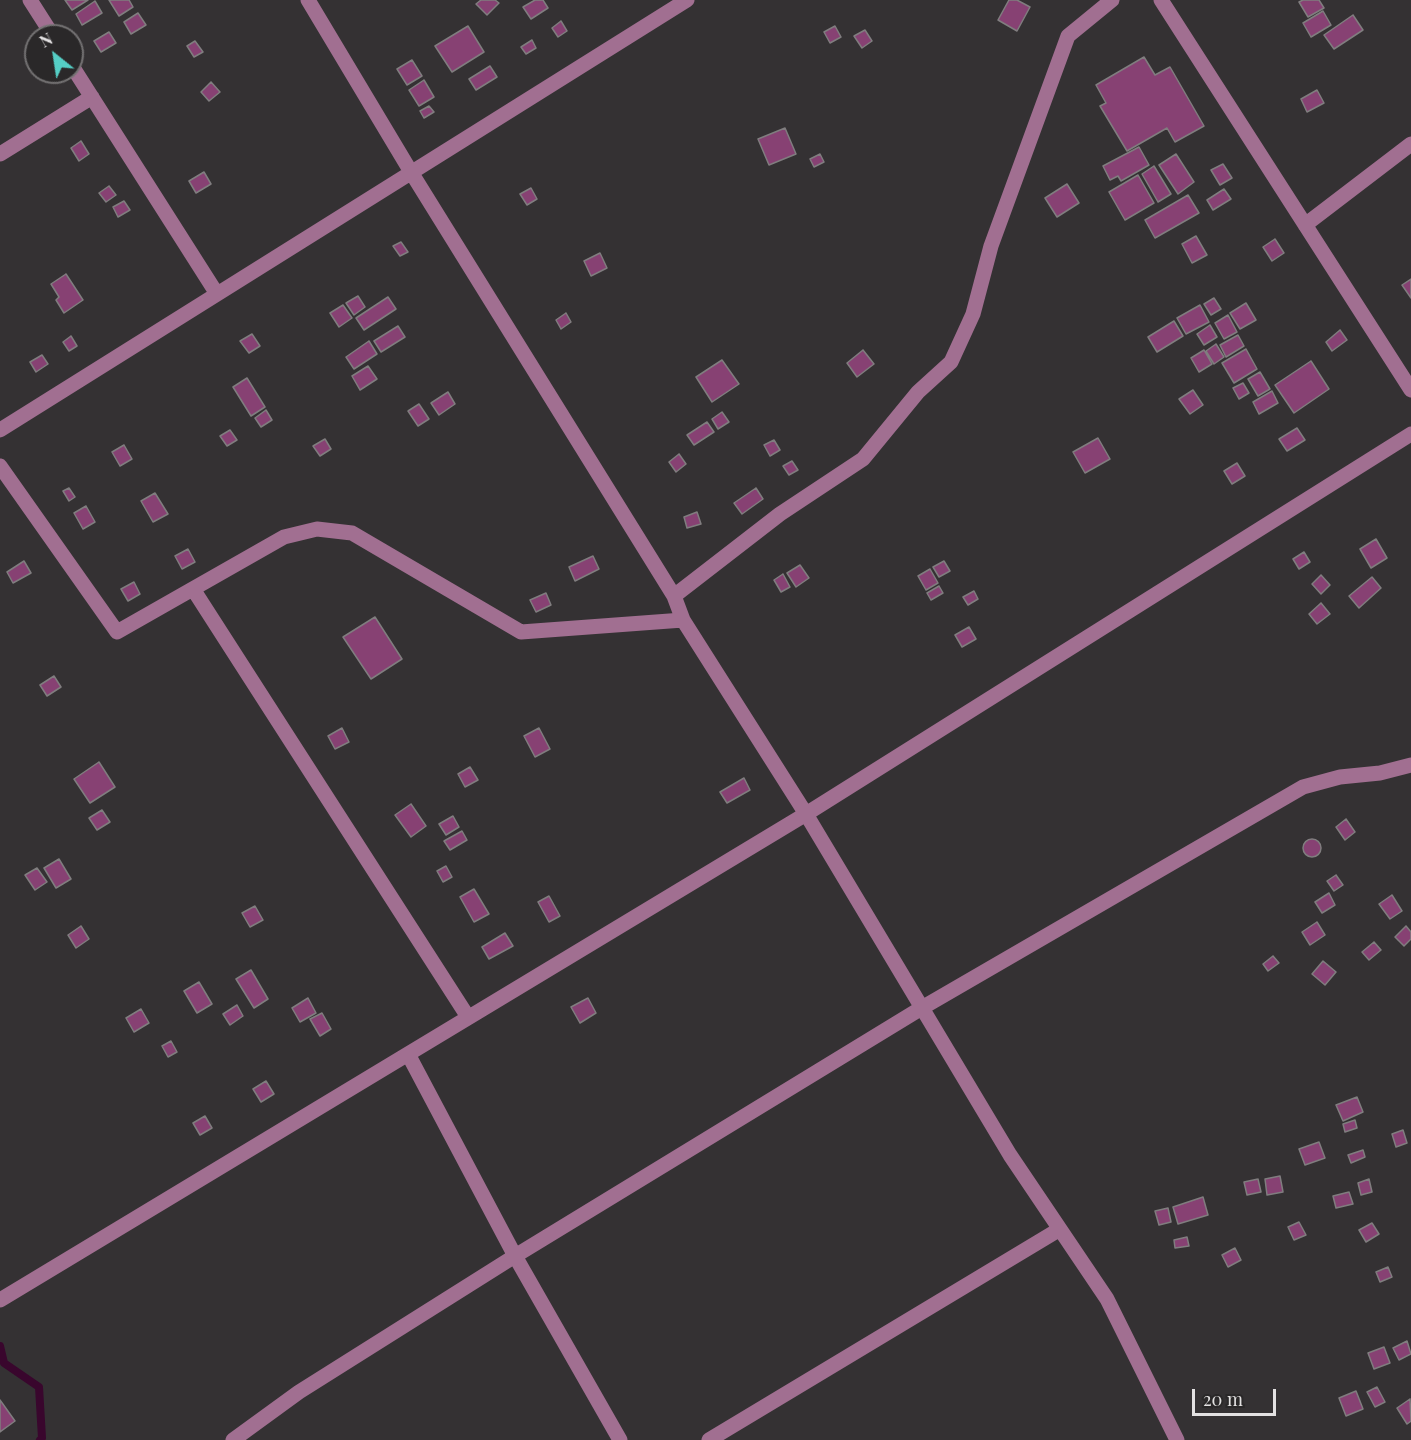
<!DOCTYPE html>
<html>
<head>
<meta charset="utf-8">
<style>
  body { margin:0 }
  #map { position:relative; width:1411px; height:1440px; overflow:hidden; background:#343133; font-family:"Playfair Display",serif }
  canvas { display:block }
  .north { position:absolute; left:24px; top:24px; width:60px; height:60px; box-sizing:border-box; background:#2a2829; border:2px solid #747273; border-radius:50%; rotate:330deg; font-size:16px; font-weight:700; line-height:24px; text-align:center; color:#e3e1e2 }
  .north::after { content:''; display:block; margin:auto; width:21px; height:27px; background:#55cec5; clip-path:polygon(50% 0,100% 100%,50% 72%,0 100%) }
  .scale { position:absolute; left:1192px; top:1389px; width:84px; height:27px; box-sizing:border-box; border:3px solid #e3e1e2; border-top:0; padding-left:8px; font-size:18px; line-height:21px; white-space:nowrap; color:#e3e1e2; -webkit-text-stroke:4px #2a2829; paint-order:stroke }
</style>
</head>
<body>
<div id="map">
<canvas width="1411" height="1440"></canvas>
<div class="north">N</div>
<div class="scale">20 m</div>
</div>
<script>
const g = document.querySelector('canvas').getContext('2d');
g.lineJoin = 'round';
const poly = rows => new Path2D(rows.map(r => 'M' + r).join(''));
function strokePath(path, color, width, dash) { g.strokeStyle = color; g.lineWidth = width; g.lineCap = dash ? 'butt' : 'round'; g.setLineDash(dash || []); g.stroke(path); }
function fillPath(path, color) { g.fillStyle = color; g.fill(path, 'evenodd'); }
strokePath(poly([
  [0,1346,4,1363,39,1387,42,1438,40,1440]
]), '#39062d', 8);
const building = poly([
  [65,0,88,0,72,10,65,0],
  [109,0,129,0,133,7,119,16,109,0],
  [481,0,495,0,499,3,487,15,476,4,481,0],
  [535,0,543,0,548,8,531,19,523,7,535,0],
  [1009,0,1017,0,1030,7,1017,31,998,20,1009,0],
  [1303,0,1319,0,1324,8,1308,17,1299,2,1303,0],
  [95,1,102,13,82,25,76,14,95,1],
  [1323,11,1331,25,1311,37,1303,23,1323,11],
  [138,13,146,25,131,34,124,22,138,13],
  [1353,15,1363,30,1334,49,1324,35,1353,15],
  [561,21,567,31,558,37,552,28,561,21],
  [468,26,484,52,452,72,435,46,468,26],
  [835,26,841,37,830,43,824,32,835,26],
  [865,30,872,41,862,48,854,36,865,30],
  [109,32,116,43,101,52,94,41,109,32],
  [532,40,536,48,526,54,521,47,532,40],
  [195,41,203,52,194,57,187,46,195,41],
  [1144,57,1155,75,1170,67,1204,126,1175,142,1167,128,1127,151,1100,106,1106,103,1096,85,1144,57],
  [412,60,422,76,407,85,397,69,412,60],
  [490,66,497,77,476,90,469,79,490,66],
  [424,80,434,97,419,106,409,90,424,80],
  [211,82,220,92,209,101,201,92,211,82],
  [1317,90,1324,103,1307,112,1301,99,1317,90],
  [429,106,434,112,424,118,420,111,429,106],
  [785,128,796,154,769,165,758,139,785,128],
  [81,141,89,154,79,161,71,148,81,141],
  [1139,147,1149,165,1121,181,1118,176,1110,180,1103,166,1139,147],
  [820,154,824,162,814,167,810,159,820,154],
  [1176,154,1194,182,1178,194,1159,165,1176,154],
  [1223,164,1232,178,1220,185,1211,170,1223,164],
  [1154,166,1171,194,1158,202,1142,174,1154,166],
  [204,172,211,184,196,193,189,181,204,172],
  [1138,175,1154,203,1125,220,1109,192,1138,175],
  [1067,184,1079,203,1057,217,1045,198,1067,184],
  [109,186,116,195,106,202,99,193,109,186],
  [531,188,537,199,527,205,520,194,531,188],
  [1224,189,1231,199,1213,210,1207,200,1224,189],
  [1188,195,1199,213,1155,238,1145,220,1188,195],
  [124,201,130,210,118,217,113,207,124,201],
  [1196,236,1207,255,1192,263,1182,244,1196,236],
  [1275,239,1284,253,1272,261,1263,247,1275,239],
  [401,242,408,252,400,256,393,246,401,242],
  [600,253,607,268,591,276,584,261,600,253],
  [66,274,83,300,64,313,56,300,59,297,51,284,66,274],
  [1411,279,1411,298,1402,285,1411,279],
  [358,296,365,307,354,315,346,303,358,296],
  [388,297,396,309,364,330,356,318,388,297],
  [1214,298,1221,309,1211,315,1204,304,1214,298],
  [1246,303,1256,320,1240,329,1230,313,1246,303],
  [343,305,352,318,339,327,330,313,343,305],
  [1200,305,1209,322,1186,334,1177,318,1200,305],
  [566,313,571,322,561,329,556,320,566,313],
  [1228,315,1237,332,1224,339,1215,323,1228,315],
  [1174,321,1183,336,1157,352,1148,337,1174,321],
  [1210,325,1217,337,1204,345,1197,334,1210,325],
  [398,326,405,337,381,352,374,341,398,326],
  [1340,330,1347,340,1332,351,1326,342,1340,330],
  [252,334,260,346,249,353,240,341,252,334],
  [1238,335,1244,346,1226,357,1220,345,1238,335],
  [71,336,77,346,69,351,63,342,71,336],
  [369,341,377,354,354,369,346,357,369,341],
  [1216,344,1224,357,1214,364,1206,351,1216,344],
  [1246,349,1257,369,1234,383,1222,363,1246,349],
  [863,350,874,364,857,377,847,363,863,350],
  [1204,350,1212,364,1199,372,1191,358,1204,350],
  [42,355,48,364,36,372,30,362,42,355],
  [722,360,739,384,712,402,696,377,722,360],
  [1311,361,1329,389,1294,413,1275,385,1311,361],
  [368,366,377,379,360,390,352,376,368,366],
  [1260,372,1270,389,1258,396,1248,379,1260,372],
  [247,378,265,407,251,416,233,387,247,378],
  [1243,383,1249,393,1239,399,1233,388,1243,383],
  [1193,390,1203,405,1190,414,1179,399,1193,390],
  [1272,391,1278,403,1259,414,1253,402,1272,391],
  [448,392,455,404,439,415,431,403,448,392],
  [419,404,429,419,418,426,408,411,419,404],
  [266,410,272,420,261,427,255,418,266,410],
  [722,412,729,422,718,429,712,419,722,412],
  [707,422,714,432,694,445,687,435,707,422],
  [1297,428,1305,440,1287,451,1279,439,1297,428],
  [230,430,237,440,227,446,220,436,230,430],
  [1098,438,1110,459,1085,473,1073,452,1098,438],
  [325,439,331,449,320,456,313,446,325,439],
  [774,440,780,450,770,456,764,445,774,440],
  [124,445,132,459,120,466,112,452,124,445],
  [679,454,686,464,676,472,669,462,679,454],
  [792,461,798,470,789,475,783,466,792,461],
  [1237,463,1245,476,1232,484,1224,471,1237,463],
  [69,488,75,497,69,501,63,491,69,488],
  [756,488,763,499,742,514,734,503,756,488],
  [155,493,168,514,153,522,141,501,155,493],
  [86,506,95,522,83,529,74,513,86,506],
  [697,512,701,524,687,528,684,517,697,512],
  [1376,539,1387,558,1371,568,1360,549,1376,539],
  [188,549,195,562,182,569,175,556,188,549],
  [1304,552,1310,562,1299,569,1293,559,1304,552],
  [593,556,599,569,575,581,569,567,593,556],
  [24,561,31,573,13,583,7,572,24,561],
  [944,561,950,571,939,577,933,567,944,561],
  [800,565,809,578,796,587,787,573,800,565],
  [930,569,938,583,926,590,918,576,930,569],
  [783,574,790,587,781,592,774,580,783,574],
  [1321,575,1330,585,1321,594,1312,584,1321,575],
  [1372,577,1381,588,1359,608,1349,596,1372,577],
  [134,582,140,594,128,601,121,589,134,582],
  [939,586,943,593,931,600,927,593,939,586],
  [974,591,978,599,968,605,963,597,974,591],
  [546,593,551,605,536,612,530,600,546,593],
  [1321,603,1330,614,1317,624,1309,614,1321,603],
  [375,617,402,659,371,679,343,637,375,617],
  [969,627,976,639,962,647,955,635,969,627],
  [54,676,61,687,47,696,40,685,54,676],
  [342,728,349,742,335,749,328,736,342,728],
  [539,728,550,749,535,757,524,736,539,728],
  [99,762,115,787,90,803,74,779,99,762],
  [470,767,478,780,465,787,458,774,470,767],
  [744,778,750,790,727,803,720,792,744,778],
  [411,804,426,826,411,837,395,815,411,804],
  [102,810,110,822,97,830,89,818,102,810],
  [453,816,459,827,446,835,439,824,453,816],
  [1346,819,1355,832,1345,840,1336,827,1346,819],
  [462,831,467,840,450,850,444,841,462,831],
  '1303 848a9 9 0 1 1 18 0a9 9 0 1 1-18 0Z',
  [59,859,71,879,56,888,44,868,59,859],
  [446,866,452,877,443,882,437,871,446,866],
  [37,868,47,882,35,890,25,875,37,868],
  [1336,875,1343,885,1334,891,1327,881,1336,875],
  [474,889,489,914,474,922,460,897,474,889],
  [1329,893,1335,905,1322,913,1315,902,1329,893],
  [1392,895,1402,911,1390,919,1379,904,1392,895],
  [549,896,560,916,549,922,538,902,549,896],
  [255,906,263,920,250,927,242,913,255,906],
  [1317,922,1325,935,1310,945,1302,932,1317,922],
  [81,926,89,939,76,948,68,935,81,926],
  [1406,926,1411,932,1411,939,1404,946,1395,937,1406,926],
  [505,933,513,946,489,959,482,947,505,933],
  [1374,942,1381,950,1369,960,1362,952,1374,942],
  [1273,956,1279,963,1268,971,1263,964,1273,956],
  [1323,961,1336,972,1325,985,1312,974,1323,961],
  [251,970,268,999,254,1008,236,979,251,970],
  [199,982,212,1004,197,1013,184,991,199,982],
  [308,998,316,1013,300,1022,292,1008,308,998],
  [588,998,596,1013,580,1023,571,1007,588,998],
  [237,1005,243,1016,230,1025,223,1014,237,1005],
  [141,1009,149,1023,134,1032,126,1018,141,1009],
  [322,1013,331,1029,320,1036,310,1019,322,1013],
  [171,1041,177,1052,168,1057,162,1046,171,1041],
  [266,1081,274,1094,261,1102,253,1089,266,1081],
  [1357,1097,1363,1112,1343,1121,1336,1105,1357,1097],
  [205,1116,212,1128,200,1135,193,1123,205,1116],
  [1355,1120,1357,1128,1345,1132,1343,1124,1355,1120],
  [1403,1130,1407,1143,1396,1147,1392,1134,1403,1130],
  [1319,1142,1325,1158,1305,1165,1299,1149,1319,1142],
  [1363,1150,1365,1157,1351,1163,1348,1155,1363,1150],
  [1280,1176,1283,1192,1267,1195,1265,1179,1280,1176],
  [1258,1179,1261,1192,1247,1195,1244,1182,1258,1179],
  [1369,1179,1372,1192,1361,1195,1358,1183,1369,1179],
  [1349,1192,1353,1204,1336,1208,1333,1196,1349,1192],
  [1203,1197,1208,1215,1178,1224,1173,1207,1203,1197],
  [1168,1208,1171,1222,1159,1225,1155,1211,1168,1208],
  [1299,1222,1306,1235,1294,1240,1288,1227,1299,1222],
  [1372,1223,1379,1234,1366,1242,1359,1230,1372,1223],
  [1187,1237,1189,1246,1175,1248,1174,1240,1187,1237],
  [1235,1248,1241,1260,1228,1267,1222,1255,1235,1248],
  [1388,1267,1392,1277,1380,1282,1376,1272,1388,1267],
  [1407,1341,1411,1354,1399,1360,1393,1348,1407,1341],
  [1384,1347,1390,1363,1374,1369,1368,1353,1384,1347],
  [1377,1387,1385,1402,1375,1407,1367,1392,1377,1387],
  [1356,1391,1363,1409,1346,1416,1339,1398,1356,1391],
  [1410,1399,1411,1421,1407,1424,1397,1408,1410,1399],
  [0,1400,15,1421,0,1432,0,1400]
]);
fillPath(building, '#874173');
strokePath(building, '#807d7f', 1.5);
strokePath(poly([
  [30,0,53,36],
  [308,0,411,172,674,596,683,620,806,814,1010,1155,1107,1299,1177,1440],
  [1161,0,1411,390],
  [72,66,217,294],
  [0,154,92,97],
  [1305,225,1411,144],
  [0,430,687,0],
  [0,466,117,632,284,537,317,529,352,533,521,632,683,620],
  [193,589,468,1017],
  [674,596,780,514,863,459,918,392,951,362,973,314,991,246,1068,36,1112,0],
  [408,1054,515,1256,620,1440],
  [0,1300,806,814,1411,434],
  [233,1440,299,1392,515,1256,920,1009,1303,787,1340,777,1380,773,1411,765],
  [709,1440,1060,1229]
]), '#a16f91', 15);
</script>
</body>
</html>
